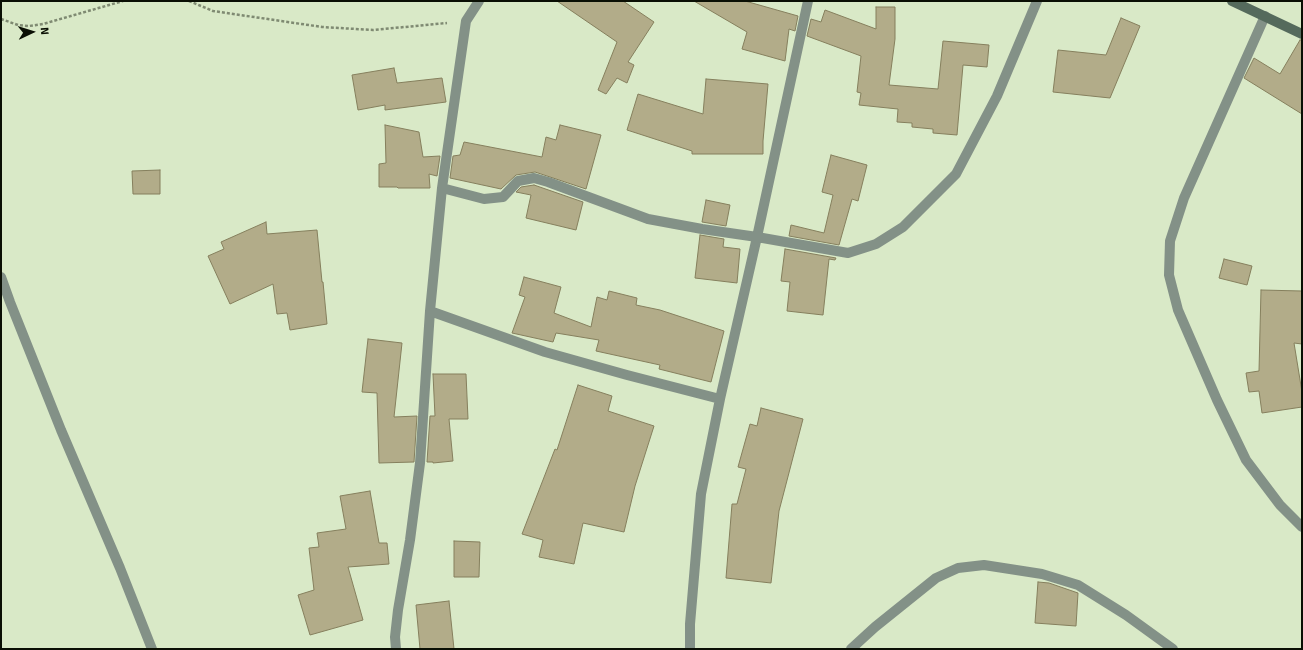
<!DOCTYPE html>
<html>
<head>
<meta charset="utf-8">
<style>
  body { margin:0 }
  #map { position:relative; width:1303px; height:650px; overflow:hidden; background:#d9e9c7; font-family:Signika,sans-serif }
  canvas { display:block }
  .frame { position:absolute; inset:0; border:2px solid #0a0f04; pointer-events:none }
  .north { position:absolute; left:12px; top:12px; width:40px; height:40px; -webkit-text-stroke:3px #d9e9c7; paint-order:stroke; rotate:86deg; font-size:11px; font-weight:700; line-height:16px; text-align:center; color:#0a0f04 }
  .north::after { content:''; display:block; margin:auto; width:14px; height:18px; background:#0a0f04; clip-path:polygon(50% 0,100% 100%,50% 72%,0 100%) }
</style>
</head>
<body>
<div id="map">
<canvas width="1303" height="650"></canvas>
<div class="frame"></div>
<div class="north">N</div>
</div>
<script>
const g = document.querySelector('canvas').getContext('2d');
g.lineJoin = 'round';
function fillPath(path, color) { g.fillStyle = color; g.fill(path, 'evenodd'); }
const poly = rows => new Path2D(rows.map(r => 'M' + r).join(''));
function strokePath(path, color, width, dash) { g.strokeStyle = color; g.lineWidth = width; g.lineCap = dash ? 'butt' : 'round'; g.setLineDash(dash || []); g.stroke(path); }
const building = poly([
  [557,1,623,1,654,22,628,62,634,65,627,83,617,78,606,94,598,90,617,42,557,1],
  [694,1,745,1,798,16,795,31,789,29,785,61,742,49,747,32,694,1],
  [876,7,895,7,895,39,889,85,938,89,943,41,989,45,987,67,963,65,957,135,933,133,933,129,912,127,912,123,897,122,898,109,859,105,861,93,857,92,861,56,807,36,811,19,821,22,825,10,876,29,876,7],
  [1121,18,1140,26,1110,98,1053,92,1058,50,1106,55,1121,18],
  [1300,40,1302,40,1302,114,1244,78,1254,58,1280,74,1300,40],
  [394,68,397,83,442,78,446,102,385,110,385,105,358,110,352,75,394,68],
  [706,79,768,84,763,141,763,154,692,154,692,151,627,130,638,94,703,114,706,79],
  [385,125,419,132,423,157,440,156,437,176,429,174,430,188,398,188,397,187,379,187,379,164,386,163,385,125],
  [560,125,601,135,586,189,535,172,516,175,501,189,450,178,453,156,460,155,464,142,542,157,546,137,556,140,560,125],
  [831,155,867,165,858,201,852,199,839,245,789,236,791,225,824,233,833,195,822,192,831,155],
  [160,170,160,194,133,194,132,171,160,170],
  [534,185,583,202,576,230,526,218,531,195,516,192,521,187,534,185],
  [706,200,730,205,726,226,702,222,706,200],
  [266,222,267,234,317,230,322,282,323,282,327,324,290,330,287,313,277,314,273,284,230,304,208,256,224,249,221,242,266,222],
  [700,235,724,239,723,247,740,249,737,283,695,278,700,235],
  [785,249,836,258,835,260,829,259,823,315,787,311,790,282,781,281,785,249],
  [1224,259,1252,266,1247,285,1219,278,1224,259],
  [524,277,561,287,554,313,591,327,597,297,607,300,609,291,637,298,636,305,660,310,724,331,711,382,659,369,660,365,596,351,599,340,556,333,553,342,512,333,525,297,519,295,524,277],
  [1261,290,1302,291,1302,344,1294,343,1302,392,1302,407,1262,413,1259,391,1249,392,1246,373,1259,371,1261,290],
  [368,339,402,343,394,417,417,416,414,462,379,463,377,393,362,392,368,339],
  [433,374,466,374,468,419,449,419,453,461,433,463,433,462,427,462,430,416,435,416,433,374],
  [578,385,612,396,608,411,654,426,635,486,624,532,583,523,574,564,539,557,543,540,522,534,555,449,557,450,578,385],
  [761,408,803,419,779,511,771,583,726,578,732,504,737,504,746,469,738,467,750,424,757,426,761,408],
  [370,491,379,543,387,543,389,564,348,567,363,620,310,635,298,595,314,590,309,548,319,547,317,533,346,529,340,496,370,491],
  [454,541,480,542,479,577,454,577,454,541],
  [1038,582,1049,583,1078,593,1076,626,1035,623,1038,582],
  [449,601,454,649,420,649,416,605,449,601]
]);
fillPath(building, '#b2ac89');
strokePath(building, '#857f5d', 1);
strokePath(poly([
  [189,1,213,11,322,27,373,30,447,23],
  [1,19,18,25,29,26,43,24,123,1]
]), '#7f8a72', 2.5, [3, 2]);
strokePath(poly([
  [1265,16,1184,198,1170,241,1169,275,1178,310,1217,400,1246,460,1280,505,1302,527],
  [442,188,484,199,503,197,518,181,534,178,548,182,648,219,702,229,757,237,848,253,876,244,903,227,956,174,997,96,1037,1],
  [1,277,10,302,61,430,120,568,152,649],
  [430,311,545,352,627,375,720,399],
  [396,649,395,637,398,610,410,540,420,463,430,311,442,188,466,21,479,1],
  [690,649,690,624,701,494,720,399,757,237,808,1],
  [851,649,875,627,936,578,958,568,984,565,1042,574,1078,585,1126,615,1173,649]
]), '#839187', 10);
strokePath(poly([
  [1232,1,1302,34]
]), '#556a5c', 10);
</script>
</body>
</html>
